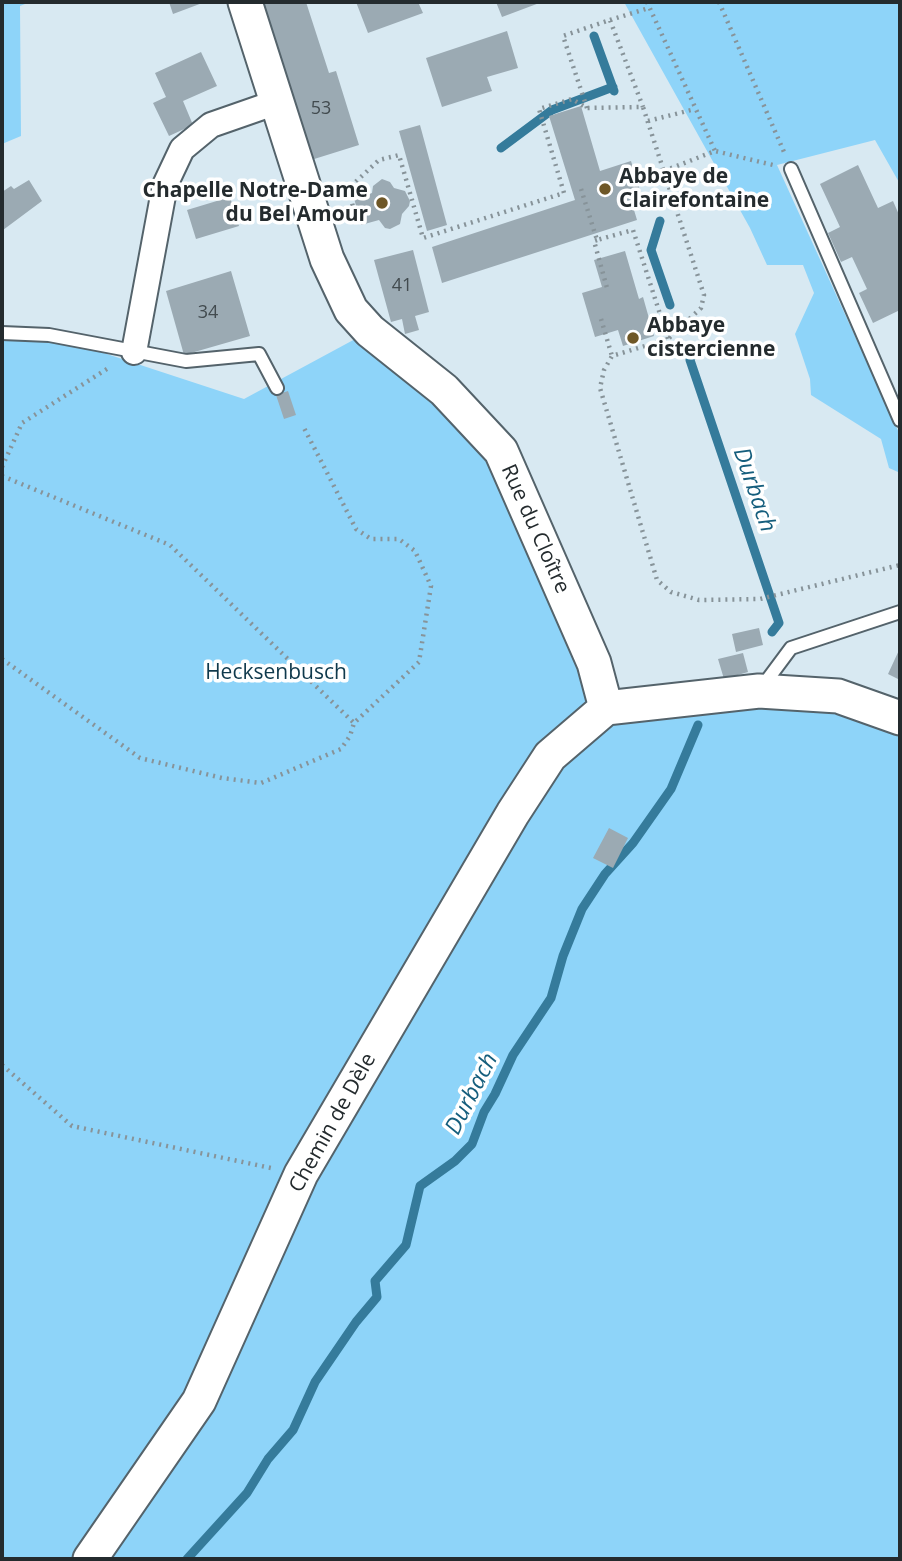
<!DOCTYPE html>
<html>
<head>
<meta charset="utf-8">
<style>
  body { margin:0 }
  #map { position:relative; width:902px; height:1561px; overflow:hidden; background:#d8e9f2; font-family:"Open Sans",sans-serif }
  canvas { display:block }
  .frame { position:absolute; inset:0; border:4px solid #242b2e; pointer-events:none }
</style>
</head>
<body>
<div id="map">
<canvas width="902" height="1561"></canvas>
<div class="frame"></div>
</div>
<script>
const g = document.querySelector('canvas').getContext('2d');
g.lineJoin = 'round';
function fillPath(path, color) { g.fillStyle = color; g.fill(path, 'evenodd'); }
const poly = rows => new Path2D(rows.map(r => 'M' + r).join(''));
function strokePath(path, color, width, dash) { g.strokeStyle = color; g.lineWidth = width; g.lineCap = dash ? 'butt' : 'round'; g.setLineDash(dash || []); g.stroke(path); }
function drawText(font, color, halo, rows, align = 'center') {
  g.font = font + ' "Open Sans",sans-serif'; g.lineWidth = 7; g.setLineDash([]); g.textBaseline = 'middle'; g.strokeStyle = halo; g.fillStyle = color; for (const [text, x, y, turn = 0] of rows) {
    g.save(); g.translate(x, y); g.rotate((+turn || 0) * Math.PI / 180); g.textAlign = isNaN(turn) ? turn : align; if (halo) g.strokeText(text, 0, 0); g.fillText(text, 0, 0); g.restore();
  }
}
fillPath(poly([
  [2,2,30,2,20,6,21,136,2,144],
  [624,2,900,2,900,184,875,140,777,165,900,435,898,472,889,468,881,439,811,395,810,379,795,334,814,293,803,265,767,265,750,228],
  [370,331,501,451,606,708,728,695,900,718,900,1559,2,1559,2,333,49,335,244,399]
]), '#8ed4f9');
strokePath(poly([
  [594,36,614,91],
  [501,148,552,110,613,87],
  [660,221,651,250,670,305],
  [690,360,779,623,772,632],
  [187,1559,247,1493,268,1459,293,1430,315,1382,356,1322,377,1297,375,1281,406,1245,420,1186,455,1161,472,1144,484,1112,495,1094,513,1055,551,998,563,956,582,909,605,874,633,843,671,789,698,725]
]), '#357b9b', 9);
fillPath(poly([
  [169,2,205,2,173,14],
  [262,2,306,2,329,73,336,71,359,145,311,160],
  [356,2,418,2,423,13,368,33],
  [496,2,542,2,502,17],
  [507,31,518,68,487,77,492,91,442,107,426,58],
  [201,52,217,86,183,101,193,125,169,136,153,103,166,97,155,73],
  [581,106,600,171,631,161,642,197,631,200,637,220,442,283,432,247,575,200,549,116],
  [420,125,447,225,427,231,399,131],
  [858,165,878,208,893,201,900,217,900,310,873,323,859,293,867,289,852,257,841,262,828,233,840,227,820,184],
  [382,179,390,182,394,188,405,191,410,201,409,206,402,214,400,224,390,229,385,228,379,220,361,225,354,198,372,193,373,186],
  [29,180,42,201,3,230,2,192,11,186,14,189],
  [230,197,239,226,196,239,187,210],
  [413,250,429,312,415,316,419,330,405,334,402,319,391,322,374,260],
  [625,251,639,299,643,297,654,336,623,346,618,330,595,337,582,293,602,287,594,260],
  [231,271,250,336,184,355,166,291],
  [288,391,296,415,284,419,276,395],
  [759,628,763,645,736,652,732,634],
  [900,648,900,680,888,674],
  [743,653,748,672,724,679,718,659],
  [609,828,628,838,613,868,593,858]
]), '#9baab3');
const lane = poly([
  [791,169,900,420],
  [2,333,49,335,186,361,259,354,277,388],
  [762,687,791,648,900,612]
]);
const street = poly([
  [134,352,165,185,182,149,211,125,277,102]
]);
const secondary = poly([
  [245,2,327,259,351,310,370,331,444,390,501,451,594,663,606,708],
  [606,708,759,691,838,696,900,718],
  [90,1559,199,1401,301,1174,513,813,550,756,606,708]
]);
strokePath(lane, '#54636b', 16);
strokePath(street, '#54636b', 28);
strokePath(secondary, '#54636b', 37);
strokePath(poly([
  [647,2,715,151],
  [719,2,784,152],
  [610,20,649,8],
  [587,108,563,36,610,20,643,107],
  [648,121,695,109],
  [664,171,715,151,773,165],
  [581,189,597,240,633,230,668,339],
  [343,217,355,214,348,189,379,160,399,155,423,238,564,193,539,109,572,99,587,108,643,107,704,295,701,308,668,339,612,356,604,370,600,388,657,580,671,592,699,600,760,599,900,565],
  [597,240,594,241,607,288],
  [601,319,612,356],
  [2,467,22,423,110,367],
  [2,476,170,545,354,723],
  [2,659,140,758,222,778,261,783,341,749,350,736,354,723,419,662,431,586,415,551,399,539,371,539,356,529,303,426],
  [2,1065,72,1126,271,1168]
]), '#879399', 4.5, [2, 5]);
strokePath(lane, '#fff', 12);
strokePath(street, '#fff', 24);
strokePath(secondary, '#fff', 33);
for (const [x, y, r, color] of [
  [605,189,7,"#6e5727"],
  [382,203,7,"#6e5727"],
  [633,338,7,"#6e5727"]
]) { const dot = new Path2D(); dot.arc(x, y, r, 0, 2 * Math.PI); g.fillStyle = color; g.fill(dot); strokePath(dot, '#fff', 2.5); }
drawText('18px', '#424b4f', null, [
  ["53",321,109],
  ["41",402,286],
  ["34",208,313]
]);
drawText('bold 21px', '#242b2e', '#fff', [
  ["Abbaye de",619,177],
  ["Clairefontaine",619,201],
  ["Chapelle Notre-Dame",368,191,"right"],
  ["du Bel Amour",368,215,"right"],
  ["Abbaye",647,326],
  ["cistercienne",647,350]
], 'left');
drawText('21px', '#242b2e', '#fff', [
  ["Rue du Cloître",535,529,66],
  ["Chemin de Dèle",333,1123,-61]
]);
drawText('21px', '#0f394c', '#fff', [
  ["Hecksenbusch",276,673]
]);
drawText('italic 23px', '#155e7d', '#fff', [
  ["Durbach",754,490,71],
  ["Durbach",472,1094,-63]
]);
</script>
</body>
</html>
